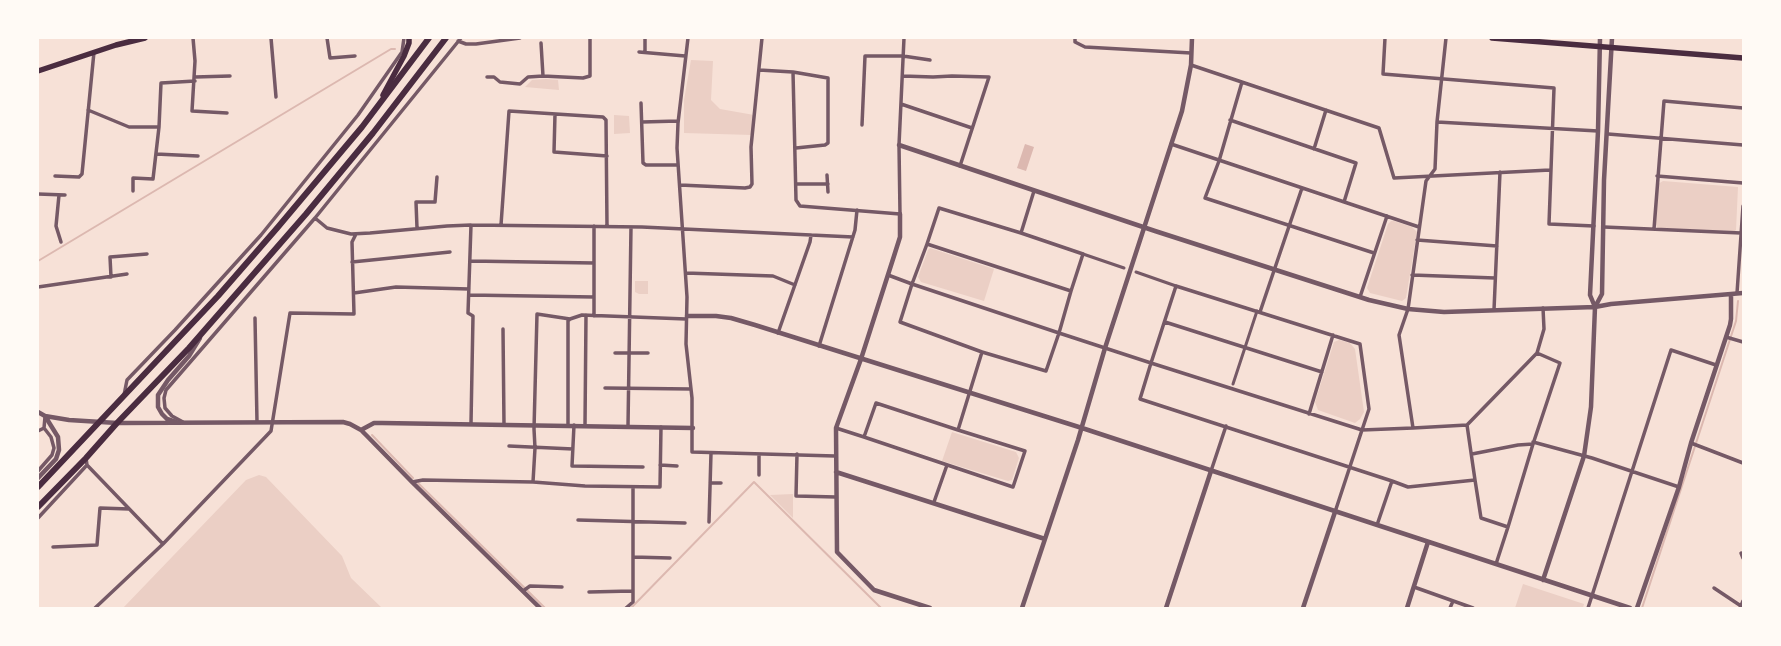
<!DOCTYPE html>
<html>
<head>
<meta charset="utf-8">
<style>
  body { margin:0 }
  #map { position:relative; width:1781px; height:646px; overflow:hidden; background:#f7e1d7; font-family:"DM Sans",sans-serif }
  canvas { display:block }
  .frame { position:absolute; inset:0; border:39px solid #fffaf5; pointer-events:none }
</style>
</head>
<body>
<div id="map">
<canvas width="1781" height="646"></canvas>
<div class="frame"></div>
</div>
<script>
const g = document.querySelector('canvas').getContext('2d');
g.lineJoin = 'round';
function fillPath(path, color) { g.fillStyle = color; g.fill(path, 'evenodd'); }
const poly = rows => new Path2D(rows.map(r => 'M' + r).join(''));
function strokePath(path, color, width, dash) { g.strokeStyle = color; g.lineWidth = width; g.lineCap = dash ? 'butt' : 'round'; g.setLineDash(dash || []); g.stroke(path); }
fillPath(poly([
  [691,60,713,61,711,100,720,109,754,115,752,135,684,133,684,100],
  [546,79,558,80,559,90,525,87,532,80],
  [614,115,629,116,630,133,614,134],
  [1663,181,1738,187,1736,230,1734,232,1658,229,1655,223,1658,184],
  [1391,221,1394,221,1412,227,1417,232,1406,298,1402,301,1370,293,1367,288,1388,224],
  [930,248,994,269,984,301,921,282,918,277,928,250],
  [635,281,648,281,648,294,639,294,635,292],
  [1339,340,1350,343,1355,349,1364,412,1360,419,1355,423,1318,410,1315,402,1334,342],
  [952,432,1016,452,1019,458,1012,480,1008,481,942,461],
  [259,475,266,477,342,556,351,578,382,608,123,608,246,480],
  [793,494,793,518,770,495],
  [1523,584,1584,604,1583,608,1515,608]
]), '#ebcfc5');
fillPath(poly([
  [1025,144,1034,147,1026,171,1017,168]
]), '#dcb8b0');
strokePath(poly([
  [38,261,391,49,395,49],
  [372,435,413,478],
  [418,483,545,608],
  [631,608,754,482,881,608],
  [1642,608,1736,321,1738,301]
]), '#dcb8b0', 2);
strokePath(poly([
  [1083,254,1124,268],
  [1136,272,1176,286],
  [1233,384,1257,311]
]), '#755966', 3);
strokePath(poly([
  [193,38,195,61,192,111,227,113],
  [271,38,276,97],
  [327,38,330,58,355,56],
  [645,38,645,52],
  [688,38,678,123,677,148,687,297,686,344,692,398,692,452,835,456],
  [1075,38,1075,42,1085,47,1191,53],
  [1385,38,1383,74,1554,88,1549,224,1594,226],
  [1446,38,1437,122,1435,169,1426,181,1408,309,1399,335,1413,428,1467,425],
  [458,41,466,44,476,44,520,38],
  [541,43,543,76],
  [639,52,685,56],
  [1191,65,1379,128,1394,178,1550,170],
  [759,70,793,72,828,78,828,143,825,145,796,148],
  [793,72,796,200,800,206,900,214,899,145,904,38],
  [903,76,933,77,952,76,989,77,960,166],
  [195,77,230,76],
  [487,77,494,77,500,82,520,84,528,77,543,76,583,78,590,76,590,38],
  [1242,82,1219,161,1205,198,1374,253],
  [641,103,643,163,646,165,678,165],
  [901,104,972,128],
  [88,110,129,127,159,127],
  [555,114,554,152,607,156],
  [1230,120,1356,163,1344,202],
  [642,122,678,121],
  [1437,122,1598,131],
  [862,125,865,56,903,56,930,60],
  [1608,134,1743,145],
  [1171,144,1419,227],
  [1314,149,1326,110],
  [156,154,198,156],
  [827,175,828,192],
  [55,176,79,177,82,174,94,52],
  [1657,176,1743,183],
  [796,184,828,184],
  [680,185,745,188,750,187,752,184,751,147,762,38],
  [133,191,133,178,153,179,159,127,161,83,195,81],
  [38,194,65,195],
  [59,195,56,226,61,242],
  [315,218,327,228,351,234,370,233,447,226,471,225,468,313,473,316,471,423],
  [471,225,642,227,853,237],
  [501,225,509,111,603,117,606,120,607,226],
  [1604,227,1741,233],
  [417,228,416,202,435,202,437,177],
  [1654,229,1664,101,1743,108],
  [1021,233,1034,191],
  [1417,240,1497,246],
  [927,244,939,208,1021,233,1083,254,1071,291],
  [470,261,594,263],
  [352,262,450,252],
  [686,273,773,276,795,285],
  [888,275,912,284,927,244,1071,291,1059,333,1151,363,1140,399,1392,481],
  [1412,275,1495,278],
  [111,277,110,257,147,254],
  [1176,286,1360,344,1369,409,1362,430,1151,363,1176,286],
  [38,287,127,274],
  [354,293,396,287,469,289],
  [1737,293,1743,206],
  [469,295,594,297],
  [1360,297,1387,216],
  [1494,310,1500,172],
  [1260,312,1302,188],
  [594,316,594,226],
  [255,318,257,422],
  [1165,322,1322,372],
  [503,329,504,425],
  [778,333,810,242,811,235],
  [1726,337,1743,342],
  [819,346,855,230,857,210],
  [615,353,648,353],
  [605,388,691,389],
  [124,395,127,380,175,330,261,235,358,115,402,52,404,38],
  [1309,414,1333,335],
  [183,422,172,416,165,408,164,398,166,390,315,218,461,38],
  [568,425,568,321,570,319,582,315,686,319],
  [574,425,572,466,643,467],
  [585,425,586,315],
  [628,426,631,227],
  [836,428,864,437],
  [958,430,876,403,864,437,1013,487,1025,451,958,430,982,352,1046,371,1059,333,912,284,900,322,982,352],
  [38,431,44,428],
  [1533,442,1592,458,1679,487],
  [1691,443,1743,463],
  [509,446,573,449],
  [797,454,796,496,836,497],
  [1472,454,1518,445,1533,444],
  [87,465,163,544],
  [660,465,677,466],
  [38,471,52,455,54,448,51,437,44,428,45,417],
  [1211,471,1226,426],
  [759,475,759,454],
  [1475,480,1481,518,1508,527,1496,564],
  [412,482,423,480,533,482,585,486,660,487,661,427],
  [533,482,535,448,534,429,537,314,570,319],
  [710,483,721,483],
  [934,502,947,465],
  [1335,512,1362,430,1413,428],
  [38,518,87,465,86,458],
  [578,520,685,523],
  [709,522,711,453],
  [1377,525,1392,481,1408,487,1475,480,1467,425,1537,353,1544,329,1543,308],
  [1508,527,1533,444,1560,363,1537,353],
  [53,547,97,545,100,508,129,509],
  [1741,553,1743,558],
  [633,557,670,558],
  [1414,587,1473,608],
  [1714,588,1741,606],
  [523,591,530,586,562,587],
  [589,592,632,591],
  [95,608,163,544,271,431,290,313,354,314,352,242,356,234],
  [626,608,633,602,633,488],
  [1450,608,1453,601],
  [1588,608,1671,350,1716,365],
  [1740,608,1743,601]
]), '#755966', 3.5);
strokePath(poly([
  [899,145,1155,231,1369,300,1408,309,1444,312,1595,307,1611,304,1743,293],
  [900,214,900,237,894,256,861,359,836,428,837,552,874,590,930,608],
  [1595,307,1602,294,1604,180,1612,38],
  [687,316,716,316,731,318,755,325,1082,428,1630,608],
  [38,412,45,416,69,420,117,423,343,422,350,424,361,430,366,435,412,482,540,608],
  [176,422,167,419,162,414,158,407,158,395,168,380,189,356,200,338],
  [361,430,374,423,382,423,693,428],
  [836,472,1045,539],
  [38,478,56,459,59,450,58,437,45,416],
  [1543,580,1584,456,1591,407,1595,307,1590,295,1598,131,1600,38],
  [1022,608,1078,440,1105,348,1182,111,1191,65,1192,38],
  [1166,608,1211,471],
  [1303,608,1335,512],
  [1407,608,1428,542],
  [1637,608,1679,487,1691,443,1730,325,1731,319,1731,294]
]), '#755966', 4.5);
strokePath(poly([
  [1492,38,1743,58],
  [38,71,116,45,145,38],
  [383,95,404,56,409,43,409,38]
]), '#4a2c40', 5.5);
strokePath(poly([
  [38,487,218,296,278,227,362,127,429,38],
  [38,507,86,458,117,423,189,348,306,214,373,133,446,38]
]), '#4a2c40', 6);
</script>
</body>
</html>
